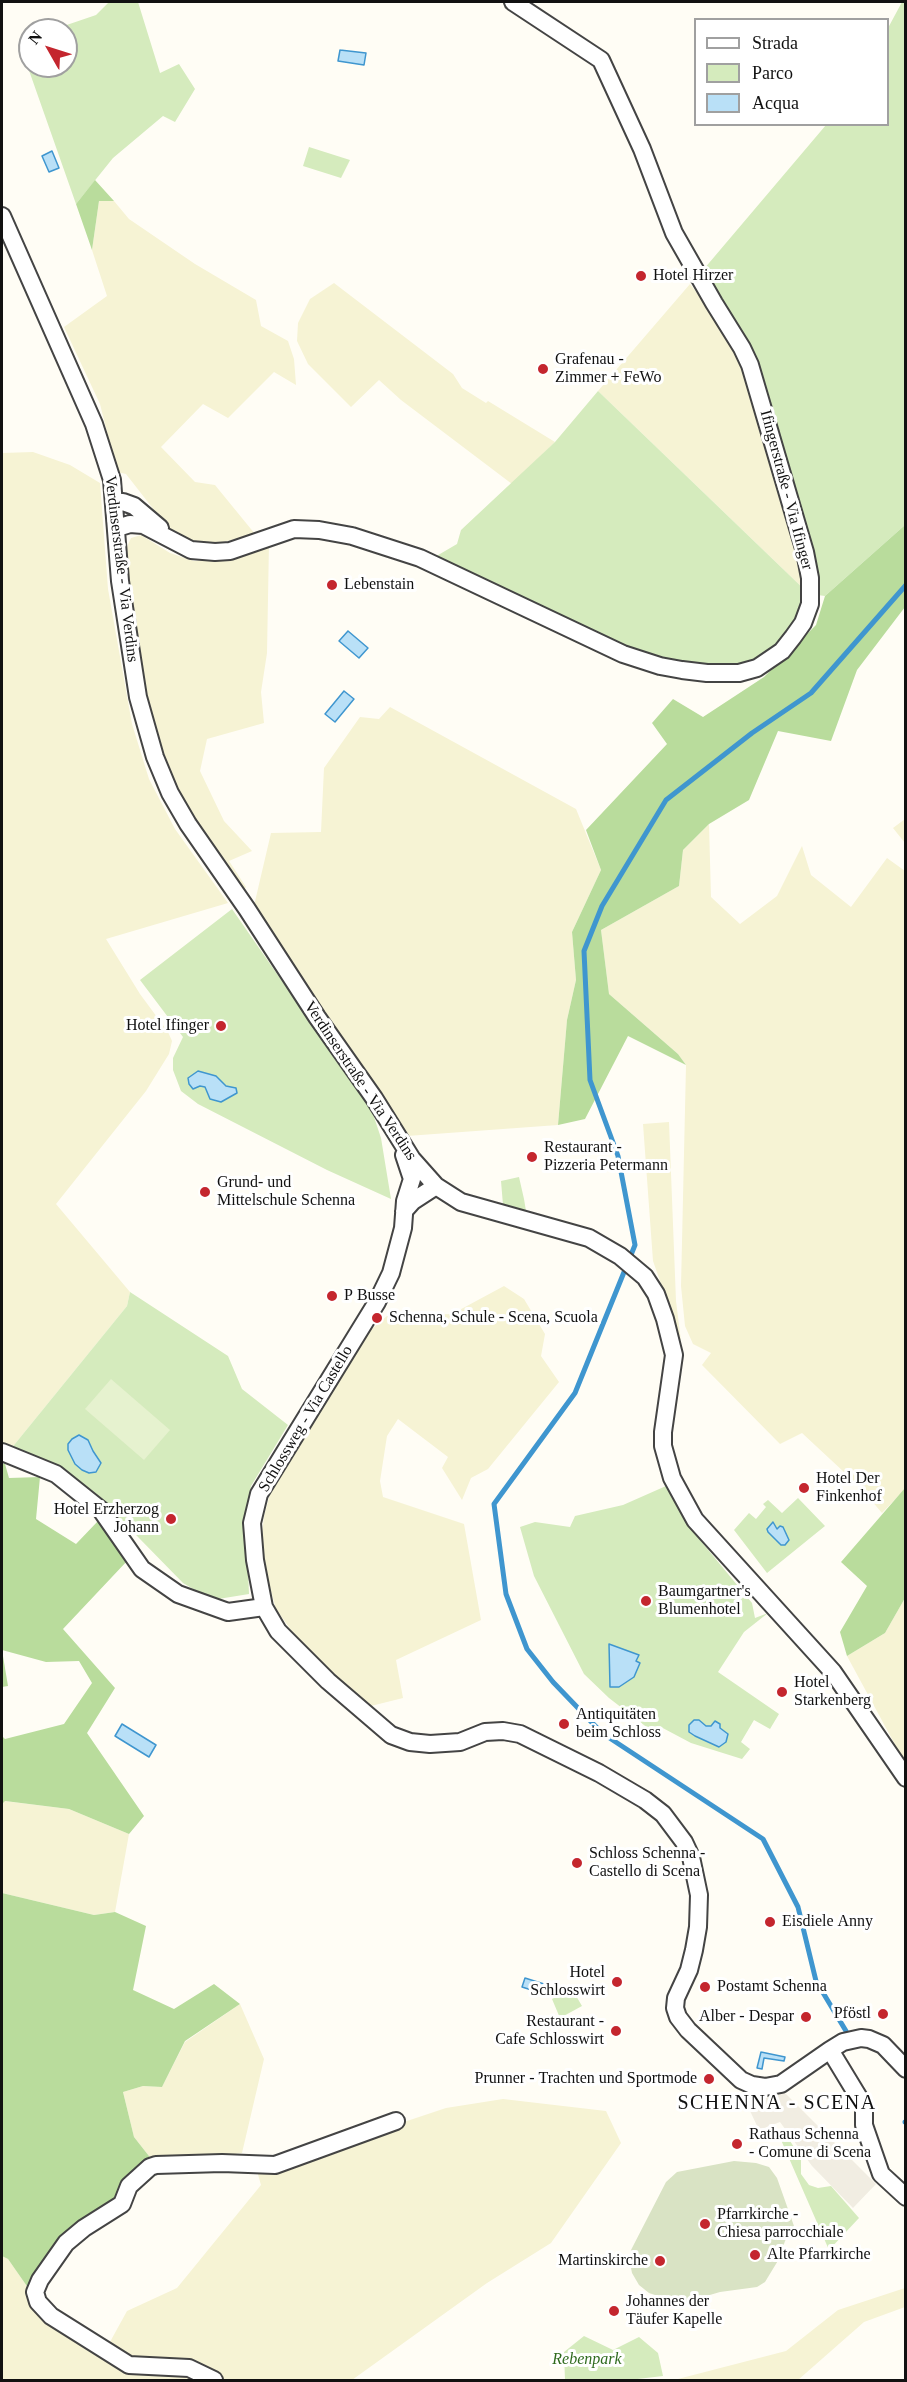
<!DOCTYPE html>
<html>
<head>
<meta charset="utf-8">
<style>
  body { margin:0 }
  #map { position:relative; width:907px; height:2382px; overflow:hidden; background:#fffdf5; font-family:"Times New Roman",serif }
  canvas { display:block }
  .frame { position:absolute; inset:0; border:3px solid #111; pointer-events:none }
  .legend { position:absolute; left:694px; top:18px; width:195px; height:108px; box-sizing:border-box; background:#fff; border:2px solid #a0a0a0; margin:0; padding:8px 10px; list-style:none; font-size:18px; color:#111 }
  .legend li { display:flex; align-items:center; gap:12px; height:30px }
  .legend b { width:30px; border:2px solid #a0a0a0 }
  .north { position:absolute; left:18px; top:18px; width:60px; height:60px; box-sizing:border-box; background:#fff; border:2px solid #a0a0a0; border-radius:50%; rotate:309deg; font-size:16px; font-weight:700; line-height:24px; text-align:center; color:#111 }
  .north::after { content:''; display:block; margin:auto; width:21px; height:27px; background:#c4262e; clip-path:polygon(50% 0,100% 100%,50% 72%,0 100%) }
</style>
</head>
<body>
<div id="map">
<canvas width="907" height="2382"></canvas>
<div class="frame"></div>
<ul class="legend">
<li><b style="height:8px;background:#fff"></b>Strada</li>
<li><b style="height:16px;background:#d5ebbd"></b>Parco</li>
<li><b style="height:16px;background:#b9e0f7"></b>Acqua</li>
</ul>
<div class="north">N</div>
</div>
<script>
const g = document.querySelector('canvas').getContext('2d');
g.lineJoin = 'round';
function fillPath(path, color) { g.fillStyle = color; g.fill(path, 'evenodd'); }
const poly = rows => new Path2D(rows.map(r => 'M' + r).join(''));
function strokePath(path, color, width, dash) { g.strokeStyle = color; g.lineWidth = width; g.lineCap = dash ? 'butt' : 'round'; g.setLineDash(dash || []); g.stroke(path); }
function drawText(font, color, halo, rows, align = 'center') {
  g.font = font + ' "Times New Roman",serif'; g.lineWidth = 6; g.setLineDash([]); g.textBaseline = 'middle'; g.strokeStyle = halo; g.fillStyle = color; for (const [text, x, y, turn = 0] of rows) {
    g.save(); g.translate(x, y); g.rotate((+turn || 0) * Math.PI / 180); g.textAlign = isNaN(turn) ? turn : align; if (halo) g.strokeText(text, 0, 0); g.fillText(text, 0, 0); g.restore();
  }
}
fillPath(poly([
  [99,201,114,201,129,219,195,264,256,300,261,326,288,341,294,359,296,385,274,372,228,418,203,404,161,447,195,482,215,485,255,534,215,544,183,540,165,524,126,474,117,472,100,404,64,327,107,296,92,250],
  [334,283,453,374,462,388,486,403,488,401,555,442,512,484,401,400,379,380,351,407,308,364,297,341,298,323,310,299],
  [690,284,700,297,714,303,742,348,809,594,598,391],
  [33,452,70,465,100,483,108,589,132,724,149,779,175,829,228,903,106,939,140,994,168,1032,172,1041,169,1054,146,1091,56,1204,130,1292,127,1306,10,1450,2,1450,2,453],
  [141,535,170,553,194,561,227,559,269,543,267,653,261,692,264,723,207,739,200,771,224,821,252,851,229,861,246,887,241,894,175,787,154,733,131,607,126,549,131,538],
  [390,707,576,809,601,870,572,932,576,980,567,1020,558,1125,407,1136,253,910,271,833,321,832,324,768,360,717,379,719],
  [905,819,905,843,893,828],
  [709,824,711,897,740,924,777,896,802,846,811,875,851,907,887,858,905,871,906,1488,882,1513,859,1486,802,1433,780,1444,702,1365,711,1353,693,1344,685,1326,681,1286,686,1065,678,1054,609,994,601,930,679,886,683,850],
  [669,1122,676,1301,681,1341,653,1261,643,1124],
  [504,1286,524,1299,545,1334,541,1356,559,1382,488,1469,471,1478,462,1500,442,1468,448,1457,398,1419,387,1436,380,1481,383,1497,464,1524,481,1620,396,1660,403,1698,371,1706,324,1666,293,1633,276,1609,263,1563,262,1535,264,1516,270,1494,367,1333,387,1316,452,1314],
  [905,1598,905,1763,847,1656,885,1633],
  [4,1801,69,1809,129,1834,115,1912,94,1915,2,1893,2,1804],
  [240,2004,264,2059,242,2153,156,2165,134,2137,123,2092,143,2086,162,2087,185,2042],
  [503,2099,606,2111,621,2143,551,2243,487,2283,352,2380,2,2380,2,2256,8,2259,38,2302,105,2351,127,2311,177,2288,261,2185,257,2171,446,2108],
  [905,2288,905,2307,864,2322,798,2380,674,2380,786,2351,838,2310]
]), '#f6f3d4');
fillPath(poly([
  [109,2,138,2,160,73,179,64,195,89,175,122,163,116,113,158,76,204,19,42,30,38,30,66,66,66,66,30,52,30,96,15],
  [902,2,905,2,905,525,825,596,810,594,803,623,757,668,660,666,428,561,457,544,461,530,555,442,598,391,809,594,760,396,698,276,826,125,888,124,888,28],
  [309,147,350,160,341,178,303,166],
  [232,909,372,1111,381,1138,391,1199,327,1170,198,1104,181,1091,173,1070,173,1058,183,1037,140,980],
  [519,1177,524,1199,526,1211,503,1205,501,1181],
  [130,1292,228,1356,242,1389,288,1425,251,1486,246,1523,249,1594,212,1600,183,1583,94,1492,48,1463,10,1450,127,1306],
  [666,1486,700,1540,752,1603,755,1618,768,1613,744,1632,718,1672,779,1714,770,1729,754,1720,741,1742,750,1749,742,1759,691,1743,659,1726,653,1732,609,1698,584,1674,534,1576,520,1527,535,1522,570,1527,575,1516,623,1505],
  [798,1498,825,1526,767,1573,734,1530,749,1513,756,1519,766,1507,763,1504,768,1500,782,1513],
  [572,1989,582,2006,560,2018,552,1999],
  [783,2130,801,2158,801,2174,809,2185,818,2188,831,2186,859,2218,829,2250,778,2133],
  [584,2336,613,2350,639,2337,658,2353,663,2376,629,2380,565,2380,564,2352]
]), '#d5ebbd');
fillPath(poly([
  [95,180,114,201,99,201,92,250,76,204],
  [905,525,905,607,857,670,831,741,778,731,749,800,709,824,683,850,679,886,601,930,609,994,678,1054,686,1065,628,1036,585,1119,558,1125,567,1020,576,980,572,932,601,870,586,830,667,744,652,723,673,699,703,717,764,677,816,625,825,596],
  [2,1463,5,1464,9,1478,40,1477,36,1519,76,1544,98,1521,128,1560,63,1629,115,1688,87,1733,144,1816,129,1834,69,1809,5,1801,2,1804,2,1736,5,1739,64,1724,92,1683,79,1661,46,1662,2,1650,8,1686,2,1687],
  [905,1488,905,1598,885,1633,847,1656,840,1632,867,1586,841,1562],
  [2,1893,94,1915,115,1912,146,1926,133,1990,174,2009,214,1984,240,2004,185,2041,162,2087,143,2086,123,2092,134,2137,156,2165,122,2204,66,2243,38,2302,8,2259,2,2256]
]), '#b9dc9c');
fillPath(poly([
  [734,2161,756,2163,769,2167,777,2178,794,2226,785,2241,779,2259,765,2282,757,2287,720,2292,679,2304,676,2296,661,2297,649,2293,639,2285,632,2273,630,2263,631,2250,666,2182,677,2172]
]), '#d9e3c4');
fillPath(poly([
  [111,1379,170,1430,144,1460,85,1409]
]), '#e6f2cf');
fillPath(poly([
  [783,2091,876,2184,853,2208,812,2166,780,2122,759,2130,743,2096,770,2096]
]), '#f1ede2');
const water = poly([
  [340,50,366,53,364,65,338,61,340,50],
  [52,151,59,168,49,172,42,156,52,151],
  [348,631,368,648,359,658,339,641,348,631],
  [344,691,354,699,335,722,325,714,344,691],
  [198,1071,216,1076,226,1086,236,1088,237,1093,221,1102,210,1099,205,1087,200,1086,193,1089,189,1084,188,1078,198,1071],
  [79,1435,88,1440,93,1451,101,1463,96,1472,89,1473,82,1470,75,1464,68,1450,68,1444,72,1439,79,1435],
  [773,1522,777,1529,780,1526,783,1527,789,1540,785,1545,781,1545,768,1532,767,1529,773,1522],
  [609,1644,639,1655,636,1661,640,1663,634,1677,619,1687,610,1687,609,1644],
  [694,1720,699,1720,706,1726,711,1726,715,1721,720,1724,720,1728,728,1734,726,1742,719,1747,695,1736,689,1732,689,1725,694,1720],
  [122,1724,156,1745,149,1757,115,1736,122,1724],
  [525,1978,544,1984,541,1993,522,1987,525,1978],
  [761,2052,785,2057,784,2061,764,2058,762,2069,757,2068,761,2052]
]);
fillPath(water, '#b9e0f7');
strokePath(water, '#3f96cf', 1.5);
strokePath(poly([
  [846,2031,816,1981,798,1907,763,1839,602,1733,553,1682,527,1649,506,1594,494,1504,575,1393,635,1245,618,1156,590,1080,584,951,602,906,666,800,752,733,811,693,906,585],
  [905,2122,906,2122]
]), '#3f96cf', 5);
const minor = poly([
  [2,216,94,424,112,480,120,581,138,697,155,757,170,793,188,824,247,909,317,1017,374,1098,412,1159,436,1186,461,1202,589,1238,620,1256,645,1277,656,1294,665,1319,674,1355,663,1432,663,1446,672,1478,695,1520,833,1672,906,1778],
  [114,502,123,502,134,506,160,528],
  [117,528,130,524,143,525,191,550,215,552,230,551,294,529,319,530,352,536,420,558,623,654,660,666,682,670,707,673,739,673,757,668,782,651,793,637,803,623,810,604,810,578,805,552,750,365,742,348,714,303,674,233,642,149,601,60,513,2],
  [404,1155,412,1179,405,1201,403,1228,391,1273,377,1302,259,1494,252,1523,255,1560,264,1607,278,1631,328,1681,391,1735,410,1742,430,1744,460,1742,485,1732,503,1731,520,1734,599,1773,645,1800,663,1814,684,1842,691,1857,699,1895,698,1927,694,1950,689,1970,676,1998,675,2008,678,2017,688,2030,741,2080,752,2085,765,2087,781,2084,830,2050,843,2042,861,2038,869,2039,883,2045,906,2069],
  [404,1211,413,1201,436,1186],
  [2,1452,56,1474,101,1510,142,1569,178,1594,228,1612,264,1607],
  [830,2050,864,2106,864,2125,881,2174,906,2197],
  [214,2380,189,2368,129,2365,51,2316,38,2302,35,2292,40,2280,66,2243,84,2228,122,2204,129,2186,150,2167,156,2165,222,2163,275,2165,396,2121]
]);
strokePath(minor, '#444', 20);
strokePath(minor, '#fff', 16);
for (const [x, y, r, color] of [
  [641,276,6,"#c4262e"],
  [543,369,6,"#c4262e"],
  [332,585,6,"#c4262e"],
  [221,1026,6,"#c4262e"],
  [532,1157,6,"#c4262e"],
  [205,1192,6,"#c4262e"],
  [332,1296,6,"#c4262e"],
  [377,1318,6,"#c4262e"],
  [804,1488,6,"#c4262e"],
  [171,1519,6,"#c4262e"],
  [646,1601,6,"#c4262e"],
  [782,1692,6,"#c4262e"],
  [564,1724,6,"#c4262e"],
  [577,1863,6,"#c4262e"],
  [770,1922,6,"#c4262e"],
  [617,1982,6,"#c4262e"],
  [705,1987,6,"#c4262e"],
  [883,2014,6,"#c4262e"],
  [806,2017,6,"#c4262e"],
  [616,2031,6,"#c4262e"],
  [709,2079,6,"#c4262e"],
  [737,2144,6,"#c4262e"],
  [705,2224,6,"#c4262e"],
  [755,2255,6,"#c4262e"],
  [660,2261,6,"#c4262e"],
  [614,2311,6,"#c4262e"]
]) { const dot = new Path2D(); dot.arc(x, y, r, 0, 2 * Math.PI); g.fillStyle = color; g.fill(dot); strokePath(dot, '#fff', 2); }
drawText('16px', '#111', '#fff', [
  ["Hotel Hirzer",653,276],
  ["Grafenau -",555,360],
  ["Zimmer + FeWo",555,378],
  ["Lebenstain",344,585],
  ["Hotel Ifinger",209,1026,"right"],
  ["Restaurant -",544,1148],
  ["Pizzeria Petermann",544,1166],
  ["Grund- und",217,1183],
  ["Mittelschule Schenna",217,1201],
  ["P Busse",344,1296],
  ["Schenna, Schule - Scena, Scuola",389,1318],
  ["Hotel Der",816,1479],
  ["Finkenhof",816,1497],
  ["Hotel Erzherzog",159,1510,"right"],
  ["Johann",159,1528,"right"],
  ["Baumgartner's",658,1592],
  ["Blumenhotel",658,1610],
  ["Hotel",794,1683],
  ["Starkenberg",794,1701],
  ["Antiquitäten",576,1715],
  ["beim Schloss",576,1733],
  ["Schloss Schenna -",589,1854],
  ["Castello di Scena",589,1872],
  ["Eisdiele Anny",782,1922],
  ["Hotel",605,1973,"right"],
  ["Schlosswirt",605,1991,"right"],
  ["Postamt Schenna",717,1987],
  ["Pföstl",871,2014,"right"],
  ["Alber - Despar",794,2017,"right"],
  ["Restaurant -",604,2022,"right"],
  ["Cafe Schlosswirt",604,2040,"right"],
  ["Prunner - Trachten und Sportmode",697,2079,"right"],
  ["Rathaus Schenna",749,2135],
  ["- Comune di Scena",749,2153],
  ["Pfarrkirche -",717,2215],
  ["Chiesa parrocchiale",717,2233],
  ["Alte Pfarrkirche",767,2255],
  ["Martinskirche",648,2261,"right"],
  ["Johannes der",626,2302],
  ["Täufer Kapelle",626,2320]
], 'left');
drawText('16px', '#111', '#fff', [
  ["Ifingerstraße - Via Ifinger",786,490,75],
  ["Verdinserstraße - Via Verdins",121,569,83],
  ["Verdinserstraße - Via Verdins",360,1081,56],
  ["Schlossweg - Via Castello",306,1419,-59]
]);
drawText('italic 16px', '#2f6b1f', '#fff', [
  ["Rebenpark",587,2360]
]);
g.letterSpacing = '1.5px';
drawText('20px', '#111', '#fff', [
  ["SCHENNA - SCENA",777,2104]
]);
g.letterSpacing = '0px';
</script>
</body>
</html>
